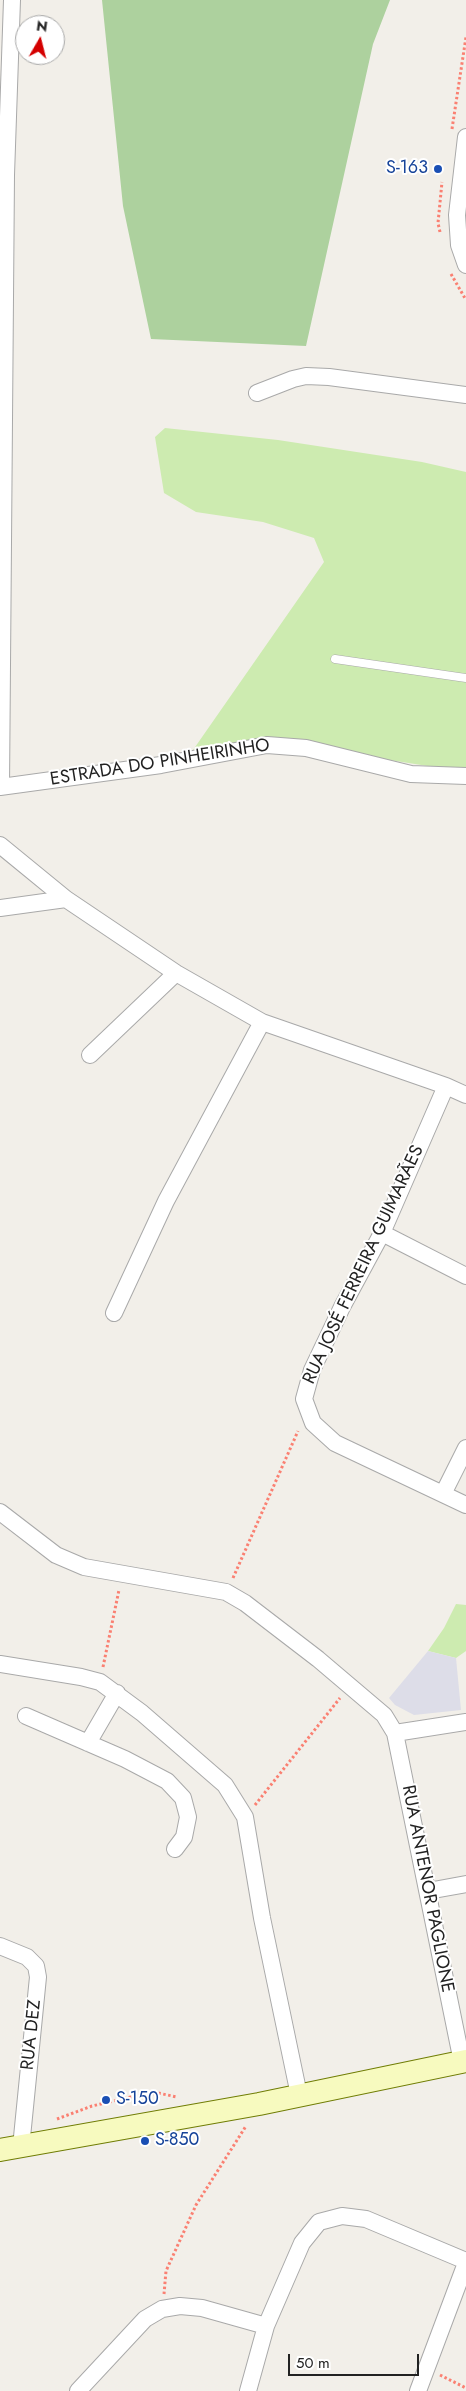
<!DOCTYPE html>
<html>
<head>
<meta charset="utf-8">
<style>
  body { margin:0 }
  #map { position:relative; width:466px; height:2391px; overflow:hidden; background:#f2efe9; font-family:Jost,sans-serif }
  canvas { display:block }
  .north { position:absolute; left:15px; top:15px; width:50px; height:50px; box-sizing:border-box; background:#fff; border:1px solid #a7a7a7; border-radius:50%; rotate:8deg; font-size:14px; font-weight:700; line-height:20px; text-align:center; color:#222 }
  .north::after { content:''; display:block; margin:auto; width:18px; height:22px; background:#d40000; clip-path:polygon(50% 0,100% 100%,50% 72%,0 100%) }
  .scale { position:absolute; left:288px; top:2354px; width:131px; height:22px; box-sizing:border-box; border:2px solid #222; border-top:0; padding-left:6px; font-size:15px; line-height:18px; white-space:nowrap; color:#222; -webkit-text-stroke:4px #fff; paint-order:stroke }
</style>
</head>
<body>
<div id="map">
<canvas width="466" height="2391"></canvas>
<div class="north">N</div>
<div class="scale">50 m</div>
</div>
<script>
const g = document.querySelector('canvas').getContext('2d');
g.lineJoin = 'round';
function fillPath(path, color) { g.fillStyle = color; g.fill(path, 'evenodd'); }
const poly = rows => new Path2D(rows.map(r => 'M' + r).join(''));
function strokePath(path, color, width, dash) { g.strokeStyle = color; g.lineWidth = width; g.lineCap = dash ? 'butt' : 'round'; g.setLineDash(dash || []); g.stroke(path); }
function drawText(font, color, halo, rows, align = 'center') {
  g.font = font + ' Jost,sans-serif'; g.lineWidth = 4; g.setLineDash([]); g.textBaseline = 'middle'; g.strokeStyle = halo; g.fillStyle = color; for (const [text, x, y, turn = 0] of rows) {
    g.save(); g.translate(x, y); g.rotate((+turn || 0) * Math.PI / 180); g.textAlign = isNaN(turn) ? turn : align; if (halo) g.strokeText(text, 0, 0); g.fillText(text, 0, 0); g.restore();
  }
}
fillPath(poly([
  [165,428,278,440,422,462,466,472,466,772,262,740,193,750,324,562,314,538,263,522,196,512,164,493,155,437],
  [456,1604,466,1605,466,1651,456,1658,428,1651,444,1628]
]), '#cdebb0');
fillPath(poly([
  [102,0,390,0,373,44,306,346,151,339,123,206]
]), '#add19e');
fillPath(poly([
  [428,1651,456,1658,461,1710,414,1715,395,1705,389,1698]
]), '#dddde8');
const service = poly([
  [335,659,466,678]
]);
const minor = poly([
  [466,137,457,215,459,245,466,265],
  [257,393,293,379,306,376,329,377,466,395],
  [0,787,161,765,267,745,306,748,411,774,466,776],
  [1,787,6,175,12,0],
  [0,845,66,899,176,973,262,1022,446,1086,466,1095],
  [0,908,66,899],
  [90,1055,176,973],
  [446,1086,382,1233,342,1307,312,1370,304,1399,313,1423,335,1443,466,1505],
  [382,1233,466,1276],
  [114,1313,166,1201,262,1022],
  [443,1494,466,1448],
  [0,1512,56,1555,84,1567,226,1592,245,1603,318,1659,384,1715,395,1733,462,2062],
  [0,1664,81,1677,100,1682,142,1713,225,1785,245,1817,262,1918,299,2095],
  [26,1716,125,1759,167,1781,183,1798,188,1817,184,1837,175,1849],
  [395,1733,466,1722],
  [88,1743,117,1693],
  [428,1891,466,1884],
  [0,1946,27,1957,36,1966,38,1977,21,2147],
  [78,2391,145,2319,162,2309,180,2306,202,2308,266,2326],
  [248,2391,266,2326,302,2243,319,2222,342,2216,366,2219,466,2261],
  [418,2391,466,2263]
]);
const secondary = poly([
  [0,2150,259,2104,466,2061]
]);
strokePath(service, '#a9a9a9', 9);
strokePath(minor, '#a9a9a9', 18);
strokePath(secondary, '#707d05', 24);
strokePath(poly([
  [452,129,466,37],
  [440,232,438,223,442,182],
  [451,274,466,300],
  [233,1578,298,1431],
  [103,1667,119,1590],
  [255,1805,340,1698],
  [57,2119,92,2106,131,2097,158,2093,177,2097],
  [164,2294,166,2271,196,2205,246,2126],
  [440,2375,466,2388]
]), '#fa8072', 3, [2.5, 2.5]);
strokePath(service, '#fff', 8);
strokePath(minor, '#fff', 16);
strokePath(secondary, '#f7fabf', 22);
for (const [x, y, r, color] of [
  [438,169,5,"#1a4fb4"],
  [106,2100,5,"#1a4fb4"],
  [145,2141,5,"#1a4fb4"]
]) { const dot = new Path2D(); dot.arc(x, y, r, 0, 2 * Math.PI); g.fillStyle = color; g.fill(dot); strokePath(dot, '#fff', 2); }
drawText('18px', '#164399', '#fff', [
  ["S-163",428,169,"right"],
  ["S-150",116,2100],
  ["S-850",155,2141]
], 'left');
drawText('18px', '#222', '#fff', [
  ["ESTRADA DO PINHEIRINHO",160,763,-9],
  ["RUA JOSÉ FERREIRA GUIMARÃES",364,1265,-65],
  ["RUA ANTENOR PAGLIONE",427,1889,79],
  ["RUA DEZ",32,2035,-84]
]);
</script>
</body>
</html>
